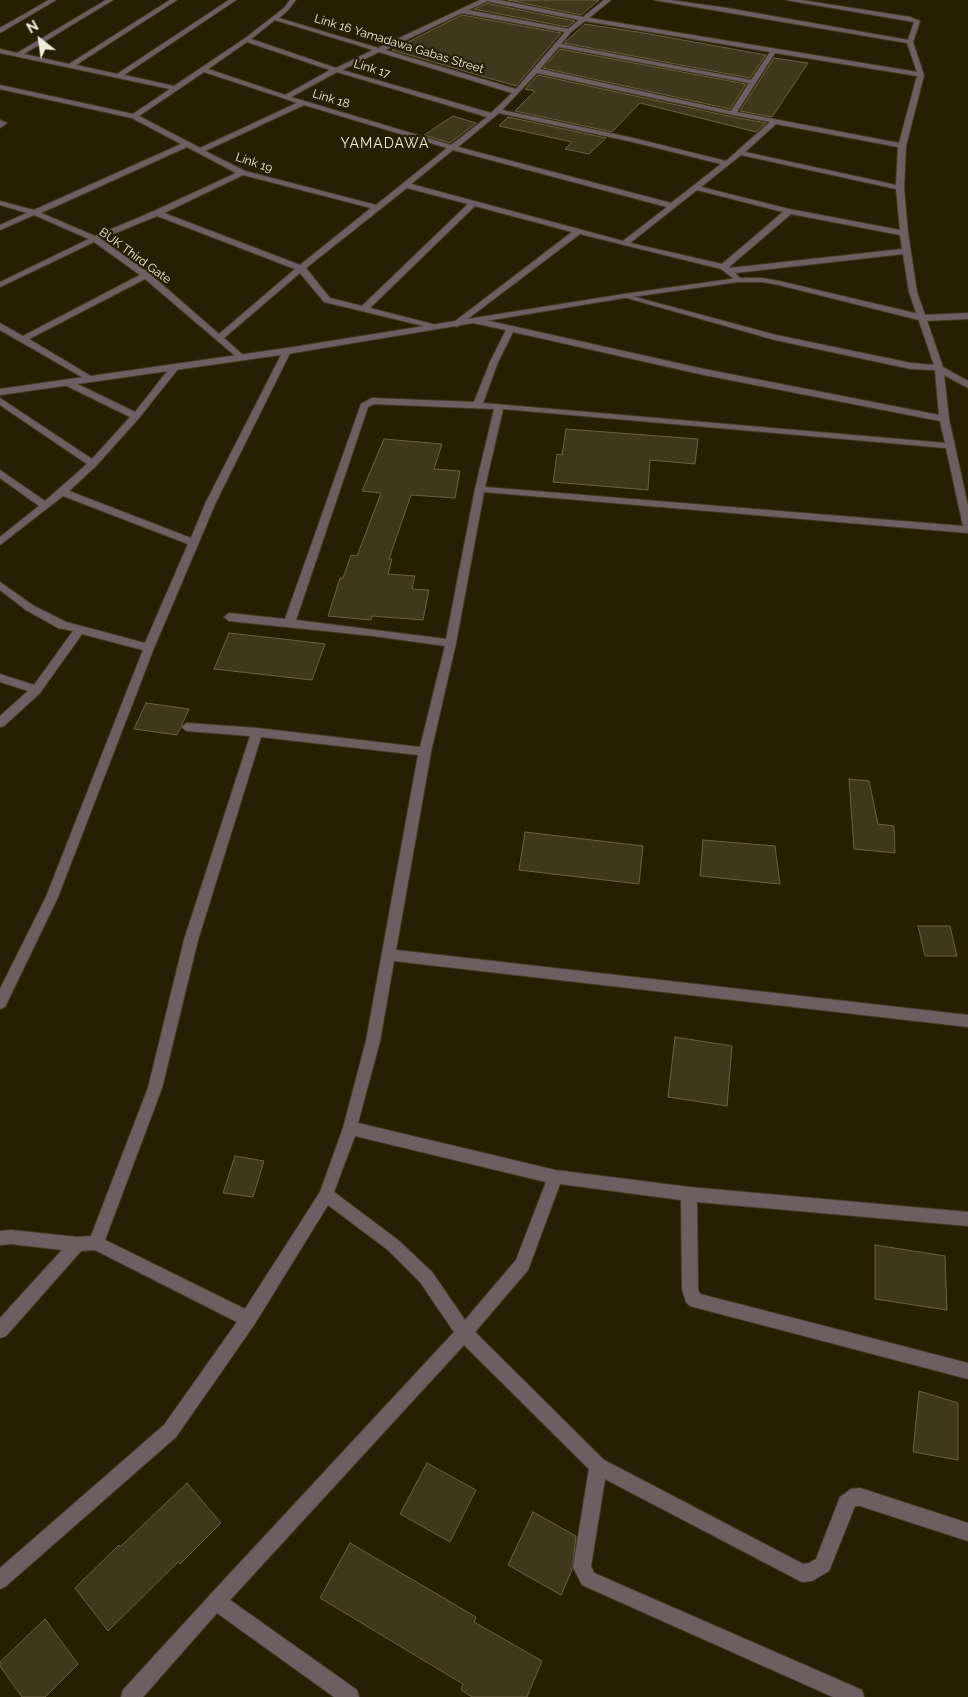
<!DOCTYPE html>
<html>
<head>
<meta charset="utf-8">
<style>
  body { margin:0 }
  #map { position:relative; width:968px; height:1697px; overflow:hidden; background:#271f04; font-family:Raleway,sans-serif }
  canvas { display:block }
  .north { position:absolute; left:15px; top:15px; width:50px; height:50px; -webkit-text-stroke:4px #271f04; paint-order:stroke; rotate:330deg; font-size:14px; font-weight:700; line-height:20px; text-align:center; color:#f0ebdb }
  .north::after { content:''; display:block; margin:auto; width:18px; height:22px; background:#f0ebdb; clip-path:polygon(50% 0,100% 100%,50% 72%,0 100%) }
</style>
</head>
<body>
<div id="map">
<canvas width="968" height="1697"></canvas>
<div class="north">N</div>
</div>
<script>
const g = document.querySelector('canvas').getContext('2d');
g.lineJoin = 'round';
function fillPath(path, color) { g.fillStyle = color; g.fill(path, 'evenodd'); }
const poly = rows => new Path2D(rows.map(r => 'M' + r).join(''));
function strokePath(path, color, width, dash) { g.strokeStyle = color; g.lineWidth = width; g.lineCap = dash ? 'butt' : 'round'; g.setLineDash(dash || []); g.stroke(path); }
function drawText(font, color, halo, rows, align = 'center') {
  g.font = font + ' Raleway,sans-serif'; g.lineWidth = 4.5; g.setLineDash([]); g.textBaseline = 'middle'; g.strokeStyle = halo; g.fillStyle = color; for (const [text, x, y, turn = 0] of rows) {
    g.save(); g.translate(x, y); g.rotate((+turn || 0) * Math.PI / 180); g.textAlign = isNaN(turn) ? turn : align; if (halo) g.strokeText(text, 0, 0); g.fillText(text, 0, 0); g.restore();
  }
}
const building = poly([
  [508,0,599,0,581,15,508,0],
  [488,3,490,4,575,21,567,27,474,9,488,3],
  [462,15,561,33,516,86,392,50,462,15],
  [585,24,644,33,766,55,750,78,564,43,585,24],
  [560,49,746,84,730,109,543,68,560,49],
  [774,58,808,63,772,117,740,111,774,58],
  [538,75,733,117,766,123,756,132,640,103,612,132,515,111,535,91,525,89,538,75],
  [453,116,476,123,450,143,424,135,453,116],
  [508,117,606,138,589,154,565,149,572,142,499,126,508,117],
  [566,429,698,439,695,464,650,460,648,490,553,482,557,454,562,455,566,429],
  [384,439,442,444,434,469,460,471,455,498,411,495,389,559,392,559,388,574,415,576,412,589,429,590,423,620,372,616,371,620,328,616,340,578,343,578,351,555,357,556,381,493,362,491,384,439],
  [229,633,292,640,325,644,312,680,214,669,229,633],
  [146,703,189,709,177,735,134,729,146,703],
  [849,779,869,781,878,824,894,826,895,853,854,849,849,779],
  [525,832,643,846,639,884,519,870,525,832],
  [703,840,775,846,780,884,700,876,703,840],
  [918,926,950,926,957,956,925,956,918,926],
  [675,1037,732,1046,727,1106,668,1097,675,1037],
  [235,1156,264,1161,253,1197,223,1193,235,1156],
  [875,1245,945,1256,947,1310,875,1299,875,1245],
  [919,1391,958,1403,958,1460,913,1452,919,1391],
  [427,1463,476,1490,450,1542,400,1514,427,1463],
  [187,1483,221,1523,180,1564,178,1562,108,1631,75,1588,119,1545,120,1547,187,1483],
  [533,1512,576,1536,572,1570,561,1595,508,1565,533,1512],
  [350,1543,476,1617,474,1622,542,1661,527,1697,472,1697,461,1690,463,1684,320,1598,350,1543],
  [45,1619,78,1664,45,1697,22,1697,0,1666,0,1662,45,1619]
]);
fillPath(building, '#40381d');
strokePath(building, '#6a6144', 1);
const minor = poly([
  [49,0,56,0,0,33,0,28,49,0],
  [106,0,113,0,24,54,69,64,170,0,177,0,76,65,117,74,229,0,236,0,124,75,174,86,244,39,284,8,290,0,296,0,288,10,279,18,378,48,480,0,499,0,583,17,604,0,611,0,589,18,917,72,907,43,654,0,670,0,727,8,908,40,914,22,786,0,801,0,910,17,920,21,913,42,924,75,906,146,904,188,908,233,917,292,943,367,968,381,968,388,944,375,949,419,968,506,968,533,484,492,456,643,431,752,396,950,968,1015,968,1027,394,961,380,1041,358,1123,555,1170,689,1187,968,1212,968,1226,697,1202,698,1289,700,1294,968,1363,968,1379,690,1306,686,1302,682,1289,681,1200,560,1184,528,1270,475,1332,604,1460,803,1564,809,1563,816,1559,840,1497,851,1489,860,1488,968,1523,968,1541,860,1506,855,1506,829,1571,812,1581,802,1582,605,1479,591,1566,594,1573,862,1690,864,1697,833,1697,582,1585,573,1567,589,1469,464,1345,230,1600,357,1690,359,1697,334,1697,217,1613,143,1697,121,1697,123,1690,210,1595,454,1332,420,1282,388,1250,328,1205,254,1325,176,1437,6,1586,0,1589,0,1568,164,1425,237,1322,95,1250,81,1251,6,1336,0,1338,0,1318,62,1250,11,1244,0,1245,0,1231,11,1230,77,1237,91,1236,148,1088,184,940,250,736,187,731,181,727,187,723,257,728,420,747,445,646,373,636,229,621,224,617,229,613,285,619,361,404,372,398,474,402,490,362,506,330,473,323,472,321,476,318,704,369,939,415,935,370,911,369,775,340,620,296,624,294,776,335,911,363,934,365,909,292,903,254,735,273,742,280,738,282,721,269,580,234,457,327,454,326,454,322,572,232,475,206,370,308,436,325,436,329,324,302,300,273,224,338,243,355,244,357,240,360,145,279,29,339,94,378,93,380,87,380,0,330,0,323,23,336,140,275,94,242,0,287,0,282,89,239,34,215,0,230,0,225,27,213,0,205,0,201,34,210,181,144,132,118,0,89,0,85,133,114,170,89,0,53,0,49,17,53,106,0],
  [488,1,490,2,579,20,568,29,468,10,488,1],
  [462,13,565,32,516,89,385,50,462,13],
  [275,20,373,50,336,68,251,39,275,20],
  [585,21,770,52,751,80,561,44,571,32,585,21],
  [247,42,330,70,285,95,208,69,247,42],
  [559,47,749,83,731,111,540,69,559,47],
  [379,52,512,93,491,113,342,70,379,52],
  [775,53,917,76,899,143,737,112,775,53],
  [204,72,283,98,297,103,200,148,139,116,204,72],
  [337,72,487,117,451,145,291,97,337,72],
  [537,73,733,115,770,122,726,161,633,138,502,110,537,73],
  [304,105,447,148,376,205,245,171,205,151,304,105],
  [499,113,633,142,721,164,671,203,458,147,499,113],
  [776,124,898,147,896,185,745,152,776,124],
  [187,147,236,173,154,211,95,236,41,213,187,147],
  [453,150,667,207,623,241,411,184,453,150],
  [741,155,896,189,900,230,789,209,701,187,741,155],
  [243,175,371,208,300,265,164,213,243,175],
  [407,188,468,204,362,306,330,298,306,268,407,188],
  [697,190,783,212,722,264,630,243,697,190],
  [791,214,900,235,902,249,730,268,729,267,791,214],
  [157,216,295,269,219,334,149,273,101,239,157,216],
  [513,332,704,375,940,421,945,443,483,403,498,362,513,332],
  [374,404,494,409,475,489,446,639,296,620,368,407,374,404],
  [503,409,946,448,963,526,485,487,503,409],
  [261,737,418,755,366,1041,343,1128,320,1192,245,1309,105,1240,162,1088,198,940,261,737],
  [355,1136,546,1182,516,1260,465,1320,432,1272,398,1240,334,1192,355,1136],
  [0,120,7,123,0,128,0,120],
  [287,348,291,351,216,502,154,648,58,897,5,1007,0,1009,0,989,46,897,143,650,82,634,40,693,4,726,0,727,0,716,28,691,0,682,0,674,34,685,73,631,58,628,26,610,0,590,0,582,34,606,66,622,145,643,188,544,63,496,0,545,0,537,39,506,0,478,0,470,45,501,87,464,0,405,0,398,92,459,130,417,63,384,63,380,69,380,135,412,172,365,178,365,178,369,139,418,96,466,69,491,191,538,206,502,283,351,287,348]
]);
const tertiary = poly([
  [738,278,762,278,779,281,923,315,968,313,968,319,923,321,779,285,762,282,738,282,624,298,287,354,0,395,0,389,287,348,624,294,738,278]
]);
strokePath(minor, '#433c22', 2);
strokePath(tertiary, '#433c22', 2);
fillPath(minor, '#6d5e62');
fillPath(tertiary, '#6d5e62');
drawText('12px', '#f0ebdb', '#271f04', [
  ["Link 16 Yamadawa Gabas Street",399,44,17],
  ["Link 17",372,69,17],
  ["Link 18",331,99,17],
  ["Link 19",254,163,19],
  ["BUK Third Gate",135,256,36]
]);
g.letterSpacing = '1px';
drawText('14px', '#f0ebdb', '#271f04', [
  ["YAMADAWA",385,144]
]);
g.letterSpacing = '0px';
</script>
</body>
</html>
